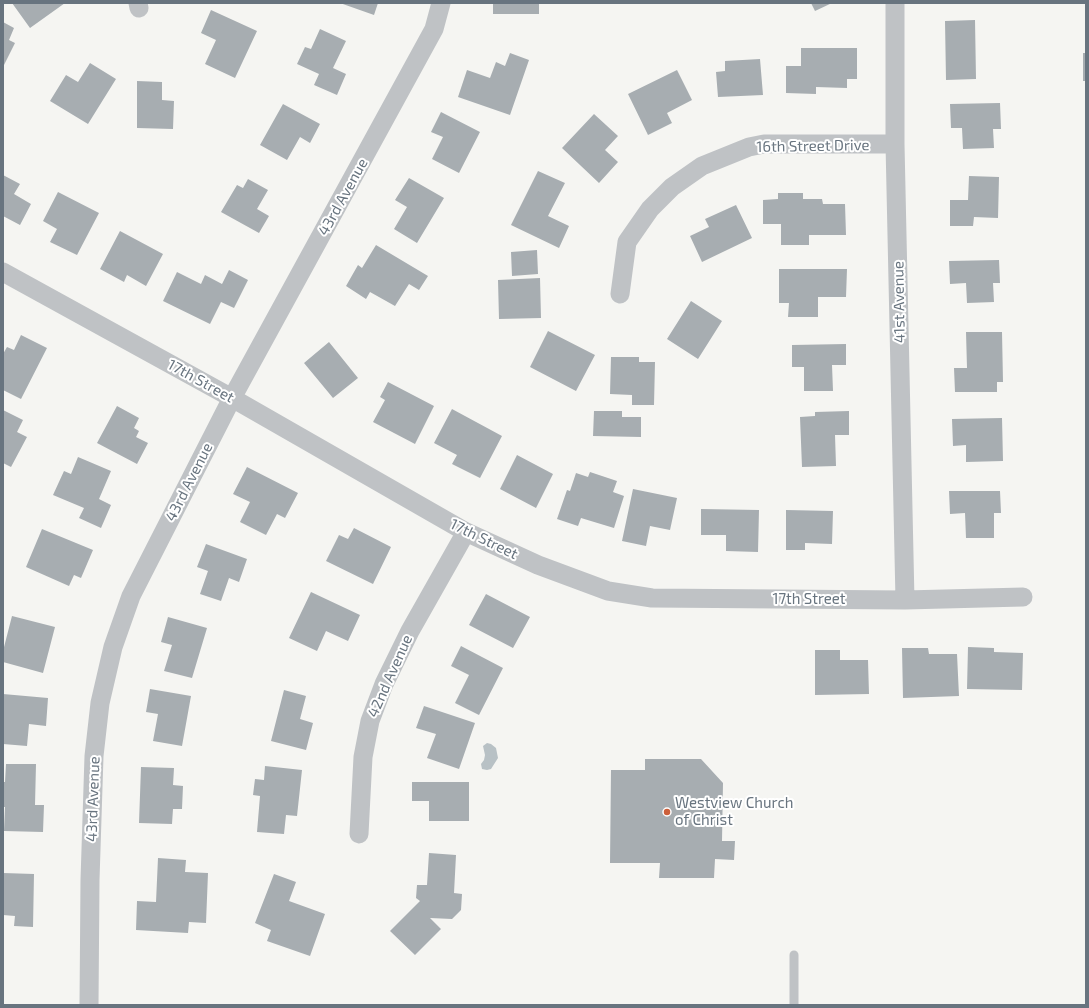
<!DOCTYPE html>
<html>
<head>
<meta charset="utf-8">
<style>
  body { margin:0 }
  #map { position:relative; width:1089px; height:1008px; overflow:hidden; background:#f5f5f2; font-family:"Exo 2",sans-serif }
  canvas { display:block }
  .frame { position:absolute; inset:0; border:4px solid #68747f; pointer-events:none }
</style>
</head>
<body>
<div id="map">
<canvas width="1089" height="1008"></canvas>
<div class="frame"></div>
</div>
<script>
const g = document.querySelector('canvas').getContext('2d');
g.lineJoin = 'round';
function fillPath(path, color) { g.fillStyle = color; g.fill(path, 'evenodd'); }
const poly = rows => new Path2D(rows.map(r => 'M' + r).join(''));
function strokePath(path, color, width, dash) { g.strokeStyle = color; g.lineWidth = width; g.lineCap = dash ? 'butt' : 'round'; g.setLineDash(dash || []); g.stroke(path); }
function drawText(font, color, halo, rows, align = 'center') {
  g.font = font + ' "Exo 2",sans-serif'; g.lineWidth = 4; g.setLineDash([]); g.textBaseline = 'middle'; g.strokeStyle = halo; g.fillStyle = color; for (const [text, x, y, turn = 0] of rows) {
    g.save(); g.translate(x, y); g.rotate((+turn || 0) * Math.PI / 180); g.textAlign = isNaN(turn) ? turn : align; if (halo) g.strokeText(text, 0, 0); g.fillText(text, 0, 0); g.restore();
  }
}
fillPath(poly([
  [487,743,491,744,496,748,498,758,491,769,487,770,482,769,481,764,484,760,485,755,483,746]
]), '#b8c1c5');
fillPath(poly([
  [12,3,65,3,30,28],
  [340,3,378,3,374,15],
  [493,3,539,3,539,14,493,14],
  [811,3,832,3,815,11],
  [211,10,257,31,235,78,205,64,216,40,201,33],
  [975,20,976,79,946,80,945,21],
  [3,22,14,28,9,40,15,43,4,65,3,64],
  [320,29,346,41,333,68,346,74,337,95,314,85,319,74,297,64,305,47,311,49],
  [801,48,857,48,857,79,847,79,847,88,816,87,816,94,786,93,786,66,801,66],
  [510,53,529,60,510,115,458,97,467,70,490,78,496,62,505,66],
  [1083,53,1086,53,1086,81,1083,81],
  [760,59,763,95,718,97,716,72,725,71,725,61],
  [90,63,116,79,88,124,50,101,66,75,78,82],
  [677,70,692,100,667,113,672,123,648,135,628,94],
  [137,81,162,82,162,100,174,101,173,129,137,128],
  [1000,103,1001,129,993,129,994,148,963,149,962,128,951,128,950,104],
  [283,104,320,124,310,143,300,137,287,160,260,145],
  [441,112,480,132,459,173,432,159,443,137,431,132],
  [594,114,618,136,605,150,618,162,599,183,562,148],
  [538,171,565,183,548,216,569,226,559,248,511,225],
  [3,175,20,184,14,194,31,204,20,225,3,216],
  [969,176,999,177,998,218,974,217,973,226,950,226,950,200,968,200],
  [409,178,444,198,417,243,394,229,407,207,395,200],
  [248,179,268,190,257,209,269,216,259,233,221,212,237,185,243,188],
  [58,192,99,213,77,255,50,242,57,229,43,221],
  [778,193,803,193,803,199,822,199,823,204,845,204,846,235,809,235,809,245,781,245,781,224,763,224,763,200,778,199],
  [736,205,752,238,702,262,690,236,709,227,705,219],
  [120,231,163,254,146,286,127,275,124,282,100,269],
  [376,245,428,276,419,290,409,284,395,306,370,292,366,299,346,286,358,265,362,268],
  [537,250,538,274,512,276,511,252],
  [999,260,1000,283,993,283,994,302,967,303,966,283,950,284,949,261],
  [779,269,847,269,846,297,818,297,818,317,788,317,789,303,779,303],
  [229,270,248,280,234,308,221,302,210,324,163,301,177,272,201,284,205,275,222,284],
  [540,278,541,318,499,319,498,280],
  [691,301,722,321,698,359,667,339],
  [548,331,595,355,576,391,530,367],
  [966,332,1002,332,1003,382,997,382,997,392,955,392,954,368,967,368],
  [21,335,47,348,21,399,3,390,3,354,7,347,14,350],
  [329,342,358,378,333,398,304,363],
  [846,344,846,365,832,365,833,391,804,391,804,367,792,367,792,345],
  [611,357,639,357,639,362,655,362,654,405,632,405,632,395,610,394],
  [388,382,434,406,415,444,373,422,385,400,380,397],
  [117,406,139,418,134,428,139,431,136,437,148,443,137,464,97,443],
  [452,409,502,436,480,478,452,464,457,455,434,443],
  [3,410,23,420,17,432,27,437,11,467,3,463],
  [594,411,622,411,622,417,641,417,641,437,593,436],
  [849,411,849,435,835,435,836,466,802,467,800,417,815,416,815,412],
  [1002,418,1003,461,966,462,966,445,953,446,952,419],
  [517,455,553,474,536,508,500,489],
  [78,457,111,471,99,499,111,505,101,528,79,518,84,508,53,495,64,471,71,474],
  [247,467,298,493,285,518,277,514,266,535,240,522,250,502,233,494],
  [590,472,617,481,613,492,624,496,614,528,581,518,578,526,557,519,567,490,570,491,576,473,588,477],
  [633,489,677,498,670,530,650,526,646,546,622,541],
  [949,491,1000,491,1001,513,994,513,994,538,966,538,965,513,950,514],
  [701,509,759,510,758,552,726,551,726,535,701,535],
  [786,510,833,511,832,544,805,543,805,550,786,550],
  [354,528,391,547,373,584,326,561,339,535,348,539],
  [42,529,93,550,81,578,74,575,69,586,26,567],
  [206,544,247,559,239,582,229,578,221,601,200,594,208,571,197,567],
  [311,592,360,615,348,641,326,631,317,651,289,638],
  [486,594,530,617,513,648,469,625],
  [12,616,55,627,43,673,3,662,3,651],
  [168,617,207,628,192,678,164,671,172,645,161,642],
  [461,646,503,668,479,715,455,703,469,675,451,666],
  [968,647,994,648,994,652,1023,653,1022,690,967,689],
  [902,648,928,648,929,654,957,654,959,696,903,698],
  [815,650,840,650,840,660,868,660,869,694,815,695],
  [150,689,191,696,182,746,153,741,158,714,146,712],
  [284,690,306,696,300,719,313,723,306,750,271,741],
  [3,694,48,698,46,726,29,724,27,746,3,744,4,715,3,715],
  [424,706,475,723,459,769,427,758,436,734,416,728],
  [645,759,701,759,723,783,722,841,735,841,734,860,715,859,714,878,659,878,660,863,610,863,611,770,645,770],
  [6,764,36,764,35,805,44,805,43,832,4,831,5,807,3,807,3,782,5,782],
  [265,766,302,770,297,816,286,815,284,834,257,832,260,796,253,795,255,779,264,780],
  [141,767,174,768,173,785,183,786,182,809,173,809,172,824,139,823],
  [412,782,469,782,469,821,429,821,429,801,412,801],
  [429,853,456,855,454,893,462,894,461,910,452,919,430,918,441,929,415,955,390,931,420,901,416,898,417,885,427,885],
  [158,858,186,860,185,872,208,873,206,923,189,922,188,933,136,930,137,901,156,902],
  [3,873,34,874,33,927,14,926,15,916,3,915],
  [274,874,296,882,289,901,325,914,310,956,267,941,271,930,255,923]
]), '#a7adb1');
strokePath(poly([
  [794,1005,794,955]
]), '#bfc2c5', 9);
strokePath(poly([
  [138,3,139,8],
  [895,3,895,144,905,600],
  [3,272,232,398,466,532,538,565,608,591,652,598,905,600,1023,597],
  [620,294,627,242,650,209,672,187,702,166,749,147,764,144,895,144],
  [359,834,363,757,370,721,384,684,410,631,466,532],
  [89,1005,90,880,94,756,100,703,113,647,131,596,232,398,434,29,441,3]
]), '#bfc2c5', 19);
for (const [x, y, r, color] of [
  [667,812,4,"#cc5f3a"]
]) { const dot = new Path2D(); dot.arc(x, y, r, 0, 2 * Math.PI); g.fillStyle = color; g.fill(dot); strokePath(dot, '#fff', 1.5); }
drawText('15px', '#68747f', '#fff', [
  ["16th Street Drive",813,146,-1],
  ["43rd Avenue",343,197,-61],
  ["41st Avenue",899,302,-91],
  ["17th Street",201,381,29],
  ["43rd Avenue",189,482,-63],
  ["17th Street",484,539,26],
  ["17th Street",809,599],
  ["42nd Avenue",390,676,-66],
  ["43rd Avenue",93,799,-88]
]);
drawText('15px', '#68747f', '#fff', [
  ["Westview Church",675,803],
  ["of Christ",675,820]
], 'left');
</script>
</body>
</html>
